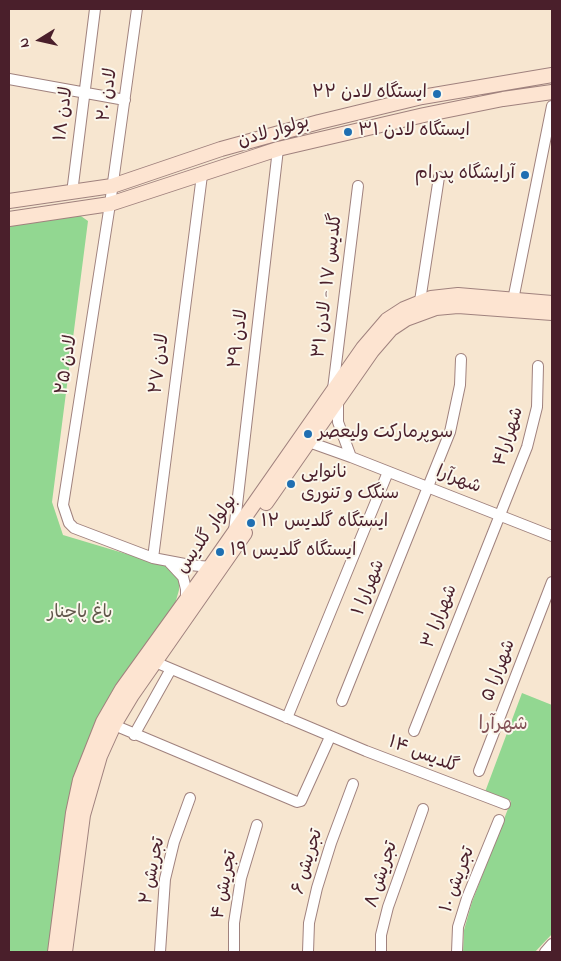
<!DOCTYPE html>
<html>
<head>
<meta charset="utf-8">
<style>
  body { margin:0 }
  #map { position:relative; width:561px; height:961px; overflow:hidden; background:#f7e6d0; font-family:"Indie Flower",sans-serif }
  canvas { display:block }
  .frame { position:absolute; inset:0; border:10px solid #4a1f2b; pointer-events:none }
  .north { position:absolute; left:15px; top:15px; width:50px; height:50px; -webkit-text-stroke:4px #fbf7ec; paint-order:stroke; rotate:260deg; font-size:14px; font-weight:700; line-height:20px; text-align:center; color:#4a1f2b }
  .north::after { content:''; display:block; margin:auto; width:18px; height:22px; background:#4a1f2b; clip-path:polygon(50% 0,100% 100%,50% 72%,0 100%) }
</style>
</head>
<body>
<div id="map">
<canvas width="561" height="961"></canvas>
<div class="frame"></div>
<div class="north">N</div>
</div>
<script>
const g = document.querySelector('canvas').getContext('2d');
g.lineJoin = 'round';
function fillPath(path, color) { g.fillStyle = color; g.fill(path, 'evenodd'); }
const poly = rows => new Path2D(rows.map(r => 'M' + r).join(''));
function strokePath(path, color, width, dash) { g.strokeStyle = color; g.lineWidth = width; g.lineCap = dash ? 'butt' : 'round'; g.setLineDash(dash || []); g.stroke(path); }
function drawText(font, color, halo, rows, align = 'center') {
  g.font = font + ' "Indie Flower","Playpen Sans Arabic",sans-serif'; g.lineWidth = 4; g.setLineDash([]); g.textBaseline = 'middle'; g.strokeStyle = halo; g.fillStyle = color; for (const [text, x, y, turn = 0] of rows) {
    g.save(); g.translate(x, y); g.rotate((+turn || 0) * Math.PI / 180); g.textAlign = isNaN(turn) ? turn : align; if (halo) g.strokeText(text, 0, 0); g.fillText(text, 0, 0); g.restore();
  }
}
fillPath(poly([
  [75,212,88,221,52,502,63,535,170,567,179,576,179,590,175,604,117,684,84,750,66,812,48,952,9,952,9,225],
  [522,693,552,705,552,934,535,952,463,952,464,930,472,902,511,801,485,792]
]), '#92d791');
const street = poly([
  [137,9,110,204,63,505,69,523,74,528,153,558,190,565,210,567],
  [9,79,125,100],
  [72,193,95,9],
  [513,300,552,106],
  [420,301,439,177],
  [333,389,358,186],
  [338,401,338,422,351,457],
  [303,438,309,442,351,457,552,536],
  [234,531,278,149],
  [153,558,202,175],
  [169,562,183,577,186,589,186,600],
  [155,662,366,751,505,804],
  [342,701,450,432,460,385,461,359],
  [287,718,388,472],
  [114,725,297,802,301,801,330,737],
  [414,731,527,447,537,407,538,366],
  [134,735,171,669],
  [479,771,552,582],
  [160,952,165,879,174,842,190,798],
  [234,952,234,923,241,878,257,825],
  [308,952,309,923,317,888,331,843,353,784],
  [381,952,381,935,388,907,423,809],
  [457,952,458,927,467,898,499,820],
  [545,952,552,944]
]);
const secondary = poly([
  [9,201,112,186,221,149,319,122,422,97,552,75],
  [9,219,110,204,278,149,424,115,503,99,552,92],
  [266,503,372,351,391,329,406,319,436,308,458,306,552,313],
  [55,952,73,813,80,780,103,722,122,689,210,567,363,348,387,320,404,309,431,298,458,295,552,303],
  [65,952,83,815,100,756,114,725,132,695,245,533]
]);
strokePath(street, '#a0827e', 12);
strokePath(secondary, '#a0827e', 16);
strokePath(street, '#fff', 10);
strokePath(secondary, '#fde4d1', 14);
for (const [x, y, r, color] of [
  [437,94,5,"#1f6fb2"],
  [348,132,5,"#1f6fb2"],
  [525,175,5,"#1f6fb2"],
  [308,434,5,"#1f6fb2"],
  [291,484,5,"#1f6fb2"],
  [251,523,5,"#1f6fb2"],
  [220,552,5,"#1f6fb2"]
]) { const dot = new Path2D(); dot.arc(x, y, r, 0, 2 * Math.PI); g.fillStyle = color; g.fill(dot); strokePath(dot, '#fbf7ec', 2); }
drawText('18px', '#4a1f2b', '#fbf7ec', [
  ["ایستگاه لادن ۲۲",427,94,"right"],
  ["ایستگاه لادن ۳۱",358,132],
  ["آرایشگاه پدرام",515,175,"right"],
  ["سوپرمارکت ولیعصر",318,434],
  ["نانوایی",301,474],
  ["سنگک و تنوری",301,495],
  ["ایستگاه گلدیس ۱۲",261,523],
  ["ایستگاه گلدیس ۱۹",230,552]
], 'left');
drawText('18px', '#4a1f2b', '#fbf7ec', [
  ["لادن ۲۰",109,95,-82],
  ["لادن ۱۸",65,114,-83],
  ["بولوار لادن",274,133,-16],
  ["گلدیس ۱۷ - لادن ۳۱",329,286,-83],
  ["لادن ۲۹",240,339,-83],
  ["لادن ۲۷",161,364,-83],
  ["لادن ۲۵",68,365,-81],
  ["شهرارا۴",510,437,-72],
  ["شهرآرا",458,481,21],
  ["بولوار گلدیس",208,535,-55],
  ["شهرارا ۱",370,588,-68],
  ["شهرارا ۳",441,617,-68],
  ["شهرارا ۵",500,671,-69],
  ["گلدیس ۱۴",423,756,21],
  ["تجریش ۶",309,862,-73],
  ["تجریش ۲",154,871,-79],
  ["تجریش ۸",383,875,-72],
  ["تجریش ۱۰",459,880,-70],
  ["تجریش ۴",226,885,-79]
]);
drawText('18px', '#60564a', '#fbf7ec', [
  ["باغ پاچنار",80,614]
]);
drawText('19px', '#835257', '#fbf7ec', [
  ["شهرآرا",503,726]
]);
</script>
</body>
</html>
